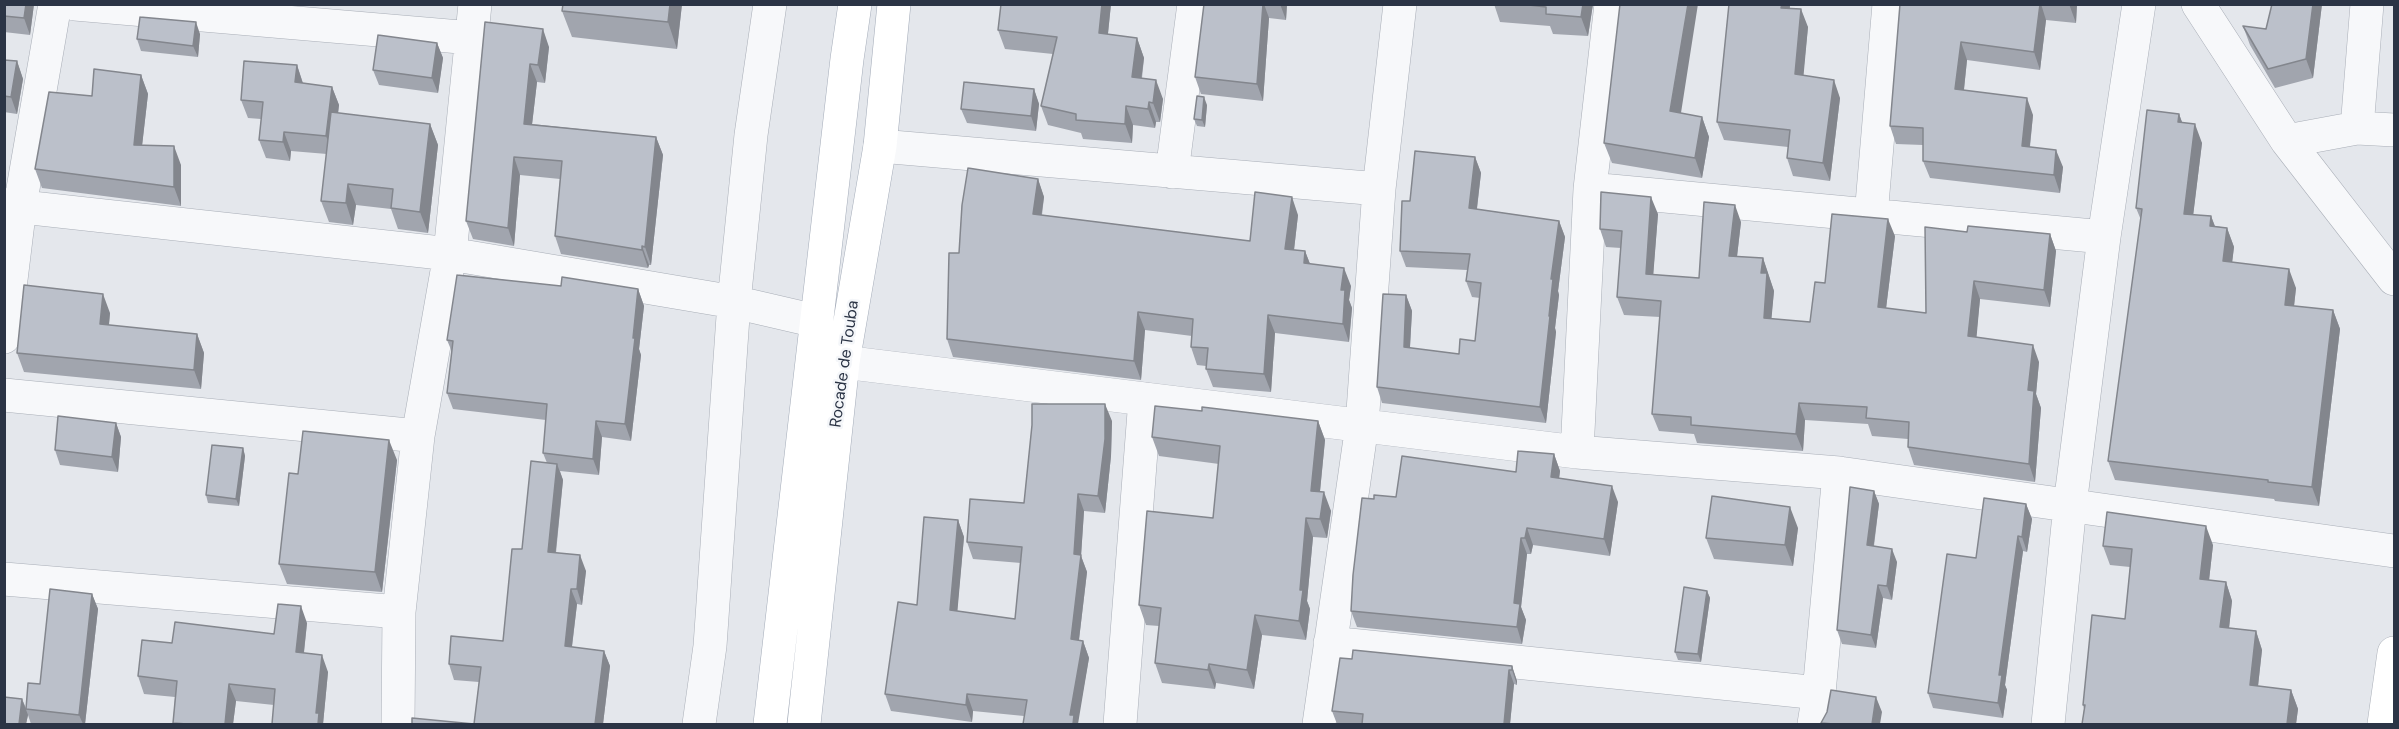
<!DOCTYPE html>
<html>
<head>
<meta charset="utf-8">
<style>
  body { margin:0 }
  #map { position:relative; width:2399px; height:729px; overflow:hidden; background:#e4e7ec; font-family:"DM Sans",sans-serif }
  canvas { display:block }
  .frame { position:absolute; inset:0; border:6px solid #2b3445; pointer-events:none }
</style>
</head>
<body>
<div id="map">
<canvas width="2399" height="729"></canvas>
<div class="frame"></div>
</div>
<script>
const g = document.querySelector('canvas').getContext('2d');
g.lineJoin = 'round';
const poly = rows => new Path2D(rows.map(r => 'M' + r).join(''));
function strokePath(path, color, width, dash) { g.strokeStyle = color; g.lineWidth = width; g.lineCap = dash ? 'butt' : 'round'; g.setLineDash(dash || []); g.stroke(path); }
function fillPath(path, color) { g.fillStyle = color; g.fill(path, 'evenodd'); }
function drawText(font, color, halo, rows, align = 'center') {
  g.font = font + ' "DM Sans",sans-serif'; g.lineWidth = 5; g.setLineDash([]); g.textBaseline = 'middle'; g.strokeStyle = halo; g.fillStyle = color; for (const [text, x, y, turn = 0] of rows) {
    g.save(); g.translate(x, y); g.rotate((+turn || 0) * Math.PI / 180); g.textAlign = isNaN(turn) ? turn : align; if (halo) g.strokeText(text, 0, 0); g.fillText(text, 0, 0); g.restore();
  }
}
const street = poly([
  [75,4,472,38],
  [2198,4,2287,141,2394,279],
  [2357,128,2367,4],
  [2287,141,2357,128,2394,130],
  [880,146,1379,189],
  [1172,172,1194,4],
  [1590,189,2104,237],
  [4,205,450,254,734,302,816,321],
  [1871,216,1889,4],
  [4,337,20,206,55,4],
  [843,362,1577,452,1839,473,2394,551],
  [4,395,418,436],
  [1577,452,1590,189,1611,4],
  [4,579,399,612],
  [1330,643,1819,693],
  [398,724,399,612,418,436,450,254,475,4],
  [699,724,710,646,734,302,751,135,770,4],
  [1120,724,1145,399],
  [1319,724,1362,425,1379,189,1400,4],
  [1814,724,1819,693,1839,473],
  [2048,724,2070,505,2104,237,2139,4]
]);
const secondary = poly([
  [2384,724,2394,653]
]);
const primary = poly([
  [770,724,847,59,855,4],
  [804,724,843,362,880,146,894,4]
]);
strokePath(street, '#a9aeb7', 34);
strokePath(secondary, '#a9aeb7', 34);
strokePath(primary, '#a3abb8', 34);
strokePath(street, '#f7f8fa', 33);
strokePath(secondary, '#fff', 33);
strokePath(primary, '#fff', 33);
fillPath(poly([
  [4,4,34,4,30,35,4,32],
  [682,4,677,49,572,37,562,11],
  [1001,4,1111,4,1108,34,1137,38,1144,58,1142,78,1163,99,1160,122,1156,122,1155,128,1133,125,1132,143,1083,139,1081,133,1048,125,1041,106,1053,54,1005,49,998,30],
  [1204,4,1287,4,1286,20,1269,18,1263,101,1201,94,1195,77],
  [1494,4,1593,4,1588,36,1553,34,1550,26,1500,22],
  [1729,4,1790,4,1790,9,1808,27,1803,75,1840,98,1830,181,1793,176,1787,158,1788,147,1724,140,1717,122],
  [1900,4,2077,4,2076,23,2046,20,2040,70,1967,60,1964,90,2033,115,2030,147,2063,167,2060,193,1930,178,1923,161,1923,145,1896,144,1890,126],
  [2322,4,2313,78,2275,88,2250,45,2243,26,2266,29],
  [485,22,549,47,545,83,537,82,532,124,656,137,663,155,651,265,649,265,648,268,561,254,555,236,560,179,520,175,514,246,473,239,466,221],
  [200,34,198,57,141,51,137,39],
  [437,43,443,58,438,93,379,85,373,70],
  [4,60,17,61,23,79,17,114,4,112],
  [297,65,303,83,332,87,339,105,338,113,430,124,438,145,428,233,398,229,391,209,356,205,353,225,329,222,321,201,327,154,291,151,290,161,266,158,259,140,261,119,248,118,241,100],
  [141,75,148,94,142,145,181,165,181,206,42,188,35,169,92,96],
  [1034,89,1039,104,1036,131,967,123,961,109],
  [1207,105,1205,127,1197,126,1194,119],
  [1681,113,1702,117,1709,137,1702,178,1612,163,1604,143],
  [2179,114,2182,122,2202,143,2193,215,2211,216,2215,226,2227,228,2234,247,2232,262,2296,288,2294,306,2333,310,2340,329,2319,506,2275,501,2274,499,2115,480,2108,461,2141,220,2136,208],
  [1475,157,1481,173,1477,209,1559,221,1565,237,1558,291,1559,295,1555,328,1556,332,1546,423,1382,403,1377,387,1406,295,1412,311,1410,348,1459,354,1475,341,1480,298,1472,297,1466,281,1467,270,1406,267,1400,251,1410,201],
  [1038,179,1044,197,1042,215,1250,241,1298,215,1294,250,1305,251,1310,264,1351,286,1349,300,1352,308,1349,342,1275,333,1271,392,1213,387,1206,369,1206,366,1197,365,1191,347,1192,336,1145,330,1141,380,953,357,947,339,959,253],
  [1658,214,1653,275,1699,278,1741,222,1737,257,1763,258,1774,291,1771,319,1810,322,1825,283,1895,236,1886,308,1926,313,1967,232,2050,234,2056,251,2050,307,1980,299,1976,337,2039,362,2036,394,2041,408,2035,482,1914,465,1908,447,1908,439,1872,436,1868,424,1805,420,1803,451,1697,443,1694,434,1659,431,1652,414,1660,317,1624,315,1617,297,1621,248,1606,247,1600,229],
  [561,286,638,289,644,306,639,349,641,355,631,441,602,437,599,475,560,471,563,480,556,553,586,571,582,605,577,604,572,647,604,651,610,666,603,724,412,724,474,724,479,682,454,680,449,664,503,641,522,549,547,463,543,453,546,420,453,409,447,393,452,352,447,340],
  [110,313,109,325,197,334,204,353,201,389,24,372,17,353],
  [1202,411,1318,421,1325,440,1320,492,1331,511,1327,538,1313,537,1307,601,1310,609,1306,640,1262,635,1254,689,1216,683,1215,689,1162,683,1155,663,1159,626,1146,625,1139,605,1213,518,1219,464,1159,456,1152,437],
  [1112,421,1111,456,1105,513,1084,511,1081,556,1087,572,1079,640,1083,641,1089,658,1077,724,1024,716,973,711,972,722,891,711,885,694,917,605,958,520,964,537,957,611,1015,619,1021,563,973,559,967,542,1024,503,1032,425],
  [116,423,121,437,118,472,60,465,55,450],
  [243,448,245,456,239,506,208,503,206,495],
  [1554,454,1560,471,1559,478,1618,502,1610,556,1533,545,1531,554,1527,554,1521,607,1526,620,1522,644,1357,627,1351,611,1374,499,1396,497,1516,472],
  [397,460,382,592,287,584,279,564,298,474],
  [1874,491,1879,504,1874,546,1897,562,1892,600,1883,598,1876,648,1842,644,1837,630],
  [2026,504,2032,519,2027,552,2023,551,2005,685,2007,690,2003,718,1933,708,1928,693,1976,558],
  [1798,528,1793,566,1714,559,1706,538],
  [2213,545,2209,580,2226,582,2232,601,2229,628,2256,631,2262,650,2258,686,2291,690,2298,709,2296,724,2082,724,2084,709,2083,705,2125,619,2130,567,2110,565,2103,546],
  [1707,591,1710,598,1701,662,1678,660,1675,652],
  [92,594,98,609,85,724,31,724,28,715,26,724,22,699,26,708],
  [307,623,304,653,328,672,323,724,272,724,274,705,236,701,233,724,173,724,175,697,144,694,138,676,172,643,274,634],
  [1352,659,1512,666,1517,681,1517,685,1514,684,1510,724,1337,724,1332,711]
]), '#a1a5ae');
fillPath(poly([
  [26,4,34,4,30,35,24,18],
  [670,4,682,4,677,49,668,22],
  [1102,4,1111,4,1106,52,1099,33],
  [1263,4,1264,4,1269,18,1263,101,1257,84],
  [1280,4,1287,4,1286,20],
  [1583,4,1593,4,1588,36,1581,17],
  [1688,4,1698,4,1678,132,1670,111],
  [1782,4,1790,4,1788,27,1781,8],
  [2040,4,2041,4,2046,20,2040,70,2034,52],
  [2069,4,2077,4,2076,23],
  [2313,4,2322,4,2313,78,2306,59],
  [1801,9,1808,27,1802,92,1795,74],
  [196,22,200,34,198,57,193,46],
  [543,29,549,47,545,83,538,65],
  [1137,38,1144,58,1139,96,1132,77],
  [1961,42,1967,60,1962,107,1955,89],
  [437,43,443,58,438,93,432,78],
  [17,61,23,79,17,114,11,97],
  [530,64,537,82,530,142,524,124],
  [297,65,303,84,295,82],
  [141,75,148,94,140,164,134,145],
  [1156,80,1163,99,1160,122,1153,103],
  [1834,80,1840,98,1830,181,1823,163],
  [332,87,339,105,333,154,326,136],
  [1034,89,1039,104,1036,131,1031,116],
  [1204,97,1207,105,1205,127,1202,120],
  [2027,98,2033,115,2028,163,2022,146],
  [1149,102,1156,122,1155,128,1148,109],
  [1126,106,1133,125,1132,143,1125,124],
  [2179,114,2186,133,2178,122],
  [1702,117,1709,137,1702,178,1695,158],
  [430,124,438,145,428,233,420,212],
  [2195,124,2202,143,2191,233,2184,214],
  [284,132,291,151,290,161,283,142],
  [656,137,663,155,651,265,645,247],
  [174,146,181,165,181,206,174,187],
  [2056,150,2063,167,2060,193,2054,175],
  [514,157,520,175,514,246,508,228],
  [1475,157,1481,173,1475,224,1469,208],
  [1038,179,1044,197,1039,232,1033,214],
  [348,184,356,205,353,225,346,203],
  [1292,197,1298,215,1292,267,1285,249],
  [1651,197,1658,214,1652,291,1646,274],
  [1735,205,1741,222,1735,273,1729,256],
  [2211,216,2218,235,2210,226],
  [1888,219,1895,236,1884,325,1878,307],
  [1559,221,1565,237,1558,291,1559,295,1555,328,1556,332,1546,423,1540,407,1551,279],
  [2227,228,2234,247,2230,280,2223,261],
  [2050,234,2056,251,2050,307,2044,290],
  [642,246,649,265,648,268,642,250],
  [1305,251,1312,269,1304,263],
  [1763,258,1774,291,1770,335,1764,318,1761,273],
  [1344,268,1351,286,1349,300,1352,308,1349,342,1343,324,1341,290],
  [2289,269,2296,288,2292,324,2285,305],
  [1974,281,1980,299,1975,354,1968,336],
  [638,289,644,306,639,349,641,355,631,441,625,424],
  [103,294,110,313,107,343,100,324],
  [1406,295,1412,311,1409,363,1404,347],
  [2333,310,2340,329,2319,506,2312,487],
  [1138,312,1145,330,1141,380,1134,361],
  [1268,315,1275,333,1271,392,1264,374],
  [197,334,204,353,201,389,194,370],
  [2033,345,2039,362,2036,394,2041,408,2035,482,2029,464,2028,390],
  [1799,403,1805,420,1803,451,1796,434],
  [1105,404,1112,421,1111,456,1105,513,1098,496],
  [596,421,602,437,599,475,593,459],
  [1318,421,1325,440,1318,511,1311,491],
  [116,423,121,437,118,472,112,457],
  [389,440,397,460,382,592,375,572],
  [243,448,245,456,239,506,236,499],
  [1554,454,1560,471,1557,494,1551,477],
  [557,464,563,480,554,568,548,552],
  [1612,486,1618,502,1610,556,1604,539],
  [1874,491,1879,504,1872,558,1867,545],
  [1324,492,1331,511,1327,538,1320,519],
  [1078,494,1084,511,1081,556,1087,572,1077,656,1071,639,1074,554],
  [2026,504,2032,519,2027,552,2022,537],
  [1790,507,1798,528,1793,566,1785,545],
  [1306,518,1313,537,1307,601,1310,609,1306,640,1299,621,1300,590],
  [958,520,964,537,956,627,950,610],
  [2206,526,2213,545,2207,598,2200,579],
  [1527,528,1533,545,1531,554,1525,538],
  [2018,536,2023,551,2005,685,2007,690,2003,718,1998,703,1999,675],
  [1521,538,1527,554,1521,607,1526,620,1522,644,1517,627,1514,603],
  [1892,549,1897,562,1892,600,1887,586],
  [580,555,586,571,582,605,577,589],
  [2226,582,2232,601,2227,646,2220,627],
  [1878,585,1883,598,1876,648,1871,635],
  [571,589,577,604,570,662,565,646],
  [1707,591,1710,598,1701,662,1698,654],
  [92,594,98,609,85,724,83,724,79,715],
  [301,606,307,623,302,669,296,652],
  [1255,615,1262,635,1254,689,1247,670],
  [2256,631,2262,650,2256,704,2250,685],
  [1083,641,1089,658,1078,724,1073,724,1070,715],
  [604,651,610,666,603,724,595,724],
  [322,655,328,672,323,724,318,724,316,713],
  [1209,664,1216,683,1215,689,1208,670],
  [1512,666,1517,681,1517,685,1512,670],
  [1509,670,1514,684,1510,724,1504,724],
  [229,684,236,701,233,724,225,724],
  [2291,690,2298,709,2296,724,2287,724],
  [967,694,973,711,972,722,966,705],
  [1876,697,1882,712,1880,724,1872,724],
  [22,699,28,715,26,724,19,724]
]), '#83868d');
const building = poly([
  [4,4,26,4,24,18,4,16,4,4],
  [563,4,670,4,668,22,562,11,563,4],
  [1001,4,1102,4,1099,33,1137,38,1132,77,1156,80,1153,103,1149,102,1148,109,1126,106,1125,124,1076,120,1076,114,1041,106,1057,37,998,30,1001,4],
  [1204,4,1263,4,1257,84,1195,77,1204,4],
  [1520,4,1583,4,1581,17,1546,14,1546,7,1520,4],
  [1620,4,1688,4,1670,111,1702,117,1695,158,1604,143,1620,4],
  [1729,4,1782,4,1781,8,1801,9,1795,74,1834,80,1823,163,1787,158,1790,130,1717,122,1729,4],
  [1900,4,2040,4,2034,52,1961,42,1955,89,2027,98,2022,146,2056,150,2054,175,1923,161,1923,128,1890,126,1900,4],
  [2272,4,2313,4,2306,59,2268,69,2243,26,2266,29,2272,4],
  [140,17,196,22,193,46,137,39,140,17],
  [485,22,543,29,538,65,530,64,524,124,656,137,645,247,642,246,642,250,555,236,562,161,514,157,508,228,466,221,485,22],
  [378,35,437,43,432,78,373,70,378,35],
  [4,60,17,61,11,97,4,96,4,60],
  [244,61,297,65,295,82,332,87,326,136,284,132,283,142,259,140,263,102,241,100,244,61],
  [94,69,141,75,134,145,174,146,174,187,35,169,49,92,92,96,94,69],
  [964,82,1034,89,1031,116,961,109,964,82],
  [1197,96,1204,97,1202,120,1194,119,1197,96],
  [2147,110,2179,114,2178,122,2195,124,2184,214,2211,216,2210,226,2227,228,2223,261,2289,269,2285,305,2333,310,2312,487,2268,482,2268,480,2108,461,2142,209,2136,208,2147,110],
  [331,112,430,124,420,212,391,208,393,189,348,184,346,203,321,201,331,112],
  [1415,151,1475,157,1469,208,1559,221,1551,279,1553,279,1549,316,1550,316,1540,407,1377,387,1383,294,1406,295,1404,347,1459,354,1460,339,1475,341,1481,283,1466,281,1470,254,1400,251,1402,201,1410,201,1415,151],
  [968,168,1038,179,1033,214,1250,241,1255,192,1292,197,1285,249,1305,251,1304,263,1344,268,1341,290,1345,290,1343,324,1268,315,1264,374,1206,369,1208,348,1191,347,1193,319,1138,312,1134,361,947,339,949,253,959,253,962,205,968,168],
  [1601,192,1651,197,1646,274,1699,278,1704,202,1735,205,1729,256,1763,258,1761,273,1767,273,1764,318,1810,322,1815,282,1825,283,1832,214,1888,219,1878,307,1926,313,1925,227,1967,232,1968,226,2050,234,2044,290,1974,281,1968,336,2033,345,2028,390,2034,391,2029,464,1908,447,1909,422,1866,418,1867,407,1799,403,1796,434,1691,425,1691,417,1652,414,1661,301,1617,297,1622,231,1600,229,1601,192],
  [457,275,561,286,562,277,638,289,633,338,635,338,625,424,596,421,593,459,543,453,547,404,447,393,453,341,447,340,457,275],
  [24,285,103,294,100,324,197,334,194,370,17,353,24,285],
  [1032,404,1105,404,1105,439,1098,496,1078,494,1074,554,1081,555,1071,639,1083,641,1070,715,1074,715,1073,724,1023,724,1027,700,967,694,966,705,885,694,898,602,917,605,924,517,958,520,950,610,1015,619,1022,547,967,542,970,499,1024,503,1032,425,1032,404],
  [1155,406,1202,411,1202,407,1318,421,1311,491,1324,492,1320,519,1306,518,1300,590,1303,590,1299,621,1255,615,1247,670,1209,664,1208,670,1155,663,1161,608,1139,605,1147,511,1213,518,1220,446,1152,437,1155,406],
  [58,416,116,423,112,457,55,450,58,416],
  [303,431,389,440,375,572,279,564,289,473,298,474,303,431],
  [212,445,243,448,236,499,206,495,212,445],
  [1518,451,1554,454,1551,477,1612,486,1604,539,1527,528,1525,538,1521,538,1514,603,1520,604,1517,627,1351,611,1353,575,1362,498,1374,499,1374,495,1396,497,1402,456,1516,472,1518,451],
  [531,461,557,464,548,552,580,555,577,589,571,589,565,646,604,651,595,724,412,724,412,718,474,724,481,667,449,664,451,636,503,641,512,549,522,549,531,461],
  [1850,487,1874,491,1867,545,1892,549,1887,586,1878,585,1871,635,1837,630,1850,487],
  [1712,496,1790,507,1785,545,1706,538,1712,496],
  [1984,498,2026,504,2022,537,2018,536,1999,675,2002,675,1998,703,1928,693,1947,554,1976,558,1984,498],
  [2107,512,2206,526,2200,579,2226,582,2220,627,2256,631,2250,685,2291,690,2287,724,2082,724,2085,705,2083,705,2092,615,2125,619,2132,549,2103,546,2107,512],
  [1684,587,1707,591,1698,654,1675,652,1684,587],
  [50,589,92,594,79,715,26,709,28,683,40,684,50,589],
  [278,604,301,606,296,652,322,655,316,713,319,713,318,724,272,724,275,689,229,684,225,724,187,724,173,723,177,681,138,676,142,640,172,643,175,622,274,634,278,604],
  [1353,650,1512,666,1512,670,1509,670,1504,724,1362,724,1363,714,1332,711,1340,658,1352,659,1353,650],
  [1831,690,1876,697,1872,724,1834,724,1821,723,1827,712,1831,690],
  [4,697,22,699,19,724,4,724,4,697]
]);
fillPath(building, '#bbc0ca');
strokePath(building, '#83868d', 1.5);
drawText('16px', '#2b3445', '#f4f6f9', [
  ["Rocade de Touba",845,364,-82]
]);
</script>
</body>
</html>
